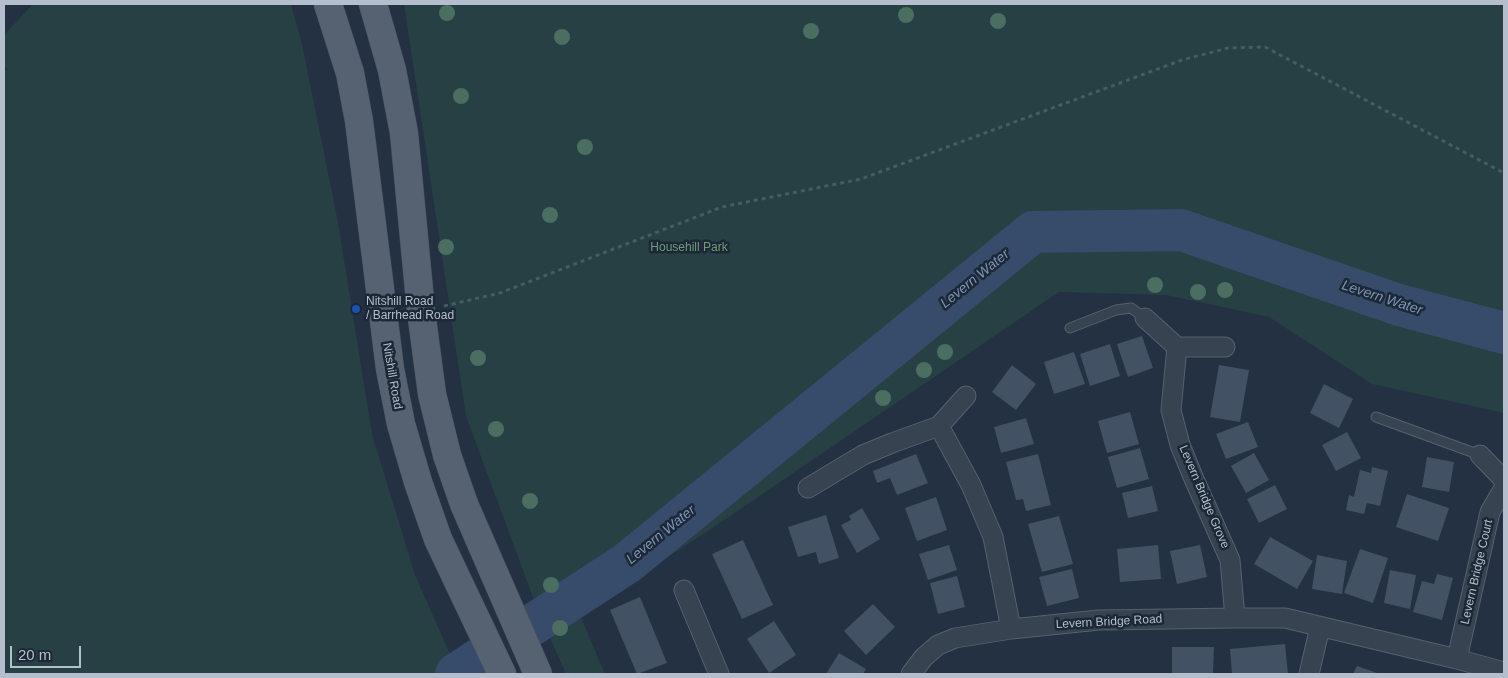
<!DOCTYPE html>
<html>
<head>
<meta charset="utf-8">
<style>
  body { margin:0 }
  #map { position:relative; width:1508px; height:678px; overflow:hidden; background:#233142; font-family:Helvetica,sans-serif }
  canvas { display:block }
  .frame { position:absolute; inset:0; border:5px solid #b5becc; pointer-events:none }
  .scale { position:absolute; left:10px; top:646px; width:71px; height:22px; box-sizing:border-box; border:2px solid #b5becc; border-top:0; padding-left:6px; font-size:15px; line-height:18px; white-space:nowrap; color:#b5becc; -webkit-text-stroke:4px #1d2837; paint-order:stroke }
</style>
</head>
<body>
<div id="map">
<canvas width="1508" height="678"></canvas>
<div class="frame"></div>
<div class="scale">20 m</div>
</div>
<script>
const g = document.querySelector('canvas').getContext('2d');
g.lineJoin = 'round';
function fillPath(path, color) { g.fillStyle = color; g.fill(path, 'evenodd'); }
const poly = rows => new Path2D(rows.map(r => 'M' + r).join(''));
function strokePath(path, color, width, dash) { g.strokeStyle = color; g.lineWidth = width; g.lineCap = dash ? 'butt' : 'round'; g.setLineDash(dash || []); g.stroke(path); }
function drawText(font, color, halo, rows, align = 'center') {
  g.font = font + ' Helvetica,sans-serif'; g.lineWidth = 5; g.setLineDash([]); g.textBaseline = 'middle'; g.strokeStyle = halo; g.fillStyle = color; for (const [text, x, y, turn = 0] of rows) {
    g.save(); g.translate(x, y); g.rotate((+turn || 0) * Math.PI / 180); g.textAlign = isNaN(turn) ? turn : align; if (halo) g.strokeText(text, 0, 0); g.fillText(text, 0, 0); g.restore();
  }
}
fillPath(poly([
  [33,4,291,4,302,44,338,222,372,434,415,575,459,674,4,674,4,71,8,70,4,65,4,35],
  [404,4,1504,4,1504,413,1372,384,1269,317,1166,295,1059,292,717,525,580,615,605,674,566,674,538,611,466,416]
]), '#264043');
strokePath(poly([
  [532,625,627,563,1033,232,1181,230,1399,305,1504,333],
  [456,674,479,659]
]), '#364c6a', 42);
fillPath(poly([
  [1142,336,1153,368,1128,377,1117,344],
  [1110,344,1120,376,1090,386,1080,354],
  [1074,352,1085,384,1054,394,1044,362],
  [1012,365,1036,384,1016,410,992,392],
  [1219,365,1249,370,1240,422,1210,417],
  [1324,384,1353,399,1339,428,1310,413],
  [1130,412,1139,444,1107,453,1098,421],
  [1026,418,1034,444,1001,453,994,427],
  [1248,422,1258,447,1226,459,1216,434],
  [1347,432,1361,458,1336,471,1322,445],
  [1140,448,1149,479,1117,488,1108,457],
  [1254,453,1269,480,1246,493,1231,466],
  [916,454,928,483,897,495,890,478,877,483,873,471],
  [1038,454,1051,505,1026,511,1023,499,1016,500,1006,462],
  [1427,457,1454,462,1449,492,1422,487],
  [1372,467,1388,471,1380,506,1367,503,1364,514,1346,510,1349,495,1354,497,1360,470,1371,473],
  [1275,485,1287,509,1259,523,1247,499],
  [1152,486,1158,511,1128,518,1122,493],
  [1407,494,1449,508,1438,541,1396,527],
  [936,497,947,530,917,541,905,508],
  [862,508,880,539,857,553,841,525,851,520,849,516],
  [826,515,839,558,819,564,816,552,798,557,788,527],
  [1059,516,1073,564,1042,572,1028,524],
  [1270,537,1313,561,1297,589,1254,564],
  [743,540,773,605,742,619,712,554],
  [949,545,957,570,928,580,919,554],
  [1158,545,1161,579,1120,582,1117,549],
  [1200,545,1207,577,1177,584,1170,551],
  [1360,549,1388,558,1373,603,1344,593],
  [1317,555,1347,561,1342,594,1312,589],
  [1072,569,1079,598,1047,606,1039,577],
  [1390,570,1416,575,1410,609,1384,603],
  [1437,574,1453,578,1442,620,1413,612,1422,581,1434,584],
  [957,576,965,607,938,614,930,583],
  [640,597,667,663,637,674,610,610],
  [873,604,895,627,866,655,844,631],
  [774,621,796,655,769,673,747,639],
  [1285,644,1288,674,1232,674,1230,649],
  [1172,647,1214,647,1213,674,1172,674],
  [839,653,866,669,863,674,826,674],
  [1357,666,1380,674,1353,674]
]), '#425164');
const lane = poly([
  [1070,328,1116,310,1131,308,1145,318],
  [1376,417,1480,455]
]);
const street = poly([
  [1145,318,1177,347,1225,347],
  [1177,347,1171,410,1180,445,1194,479,1230,560,1235,618],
  [939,426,971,485,993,537,1011,629],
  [1480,455,1504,480],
  [808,488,863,455,892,443,939,426,966,396],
  [684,590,719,674],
  [1457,659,1490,512,1504,488],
  [911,674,924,657,938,645,955,638,1011,629,1099,620,1235,618,1285,618,1457,659,1504,672],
  [1309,674,1320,627]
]);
const primary = poly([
  [328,4,350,73,359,121,390,369,401,424,418,482,438,539,502,674],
  [373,4,392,70,404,133,421,311,432,394,447,455,464,504,538,674]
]);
strokePath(lane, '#56616f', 11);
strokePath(street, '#56616f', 21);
strokePath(primary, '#424c5b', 29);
strokePath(poly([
  [444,306,500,293,722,207,861,179,1182,60,1228,48,1265,47,1504,173]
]), '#445d60', 3, [4, 4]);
strokePath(lane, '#384352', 9);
strokePath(street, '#384352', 19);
strokePath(primary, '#566272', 28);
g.fillStyle = '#4a6e5f';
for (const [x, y] of [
  [447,13],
  [906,15],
  [998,21],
  [811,31],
  [562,37],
  [461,96],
  [585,147],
  [550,215],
  [446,247],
  [1155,285],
  [1225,290],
  [1198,292],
  [945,352],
  [478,358],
  [924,370],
  [883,398],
  [496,429],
  [530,501],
  [551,585],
  [560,628]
]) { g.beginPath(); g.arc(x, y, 8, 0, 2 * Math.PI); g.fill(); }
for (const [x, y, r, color] of [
  [356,309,5,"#1a4fb4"]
]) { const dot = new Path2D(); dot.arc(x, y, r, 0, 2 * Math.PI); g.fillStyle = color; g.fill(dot); strokePath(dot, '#1d2837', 2); }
drawText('12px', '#6a9f76', '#1d2837', [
  ["Househill Park",689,248]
]);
drawText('12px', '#b5becc', '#1d2837', [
  ["Nitshill Road",366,302],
  ["/ Barrhead Road",366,316]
], 'left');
drawText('12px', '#b5becc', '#1d2837', [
  ["Nitshill Road",392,376,80],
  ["Levern Bridge Grove",1204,497,67],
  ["Levern Bridge Court",1477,572,-77],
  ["Levern Bridge Road",1109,622,-3]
]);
drawText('italic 14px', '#7a94b5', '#1d2837', [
  ["Levern Water",975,279,-39],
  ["Levern Water",1382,298,18],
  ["Levern Water",661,535,-39]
]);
</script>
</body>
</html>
